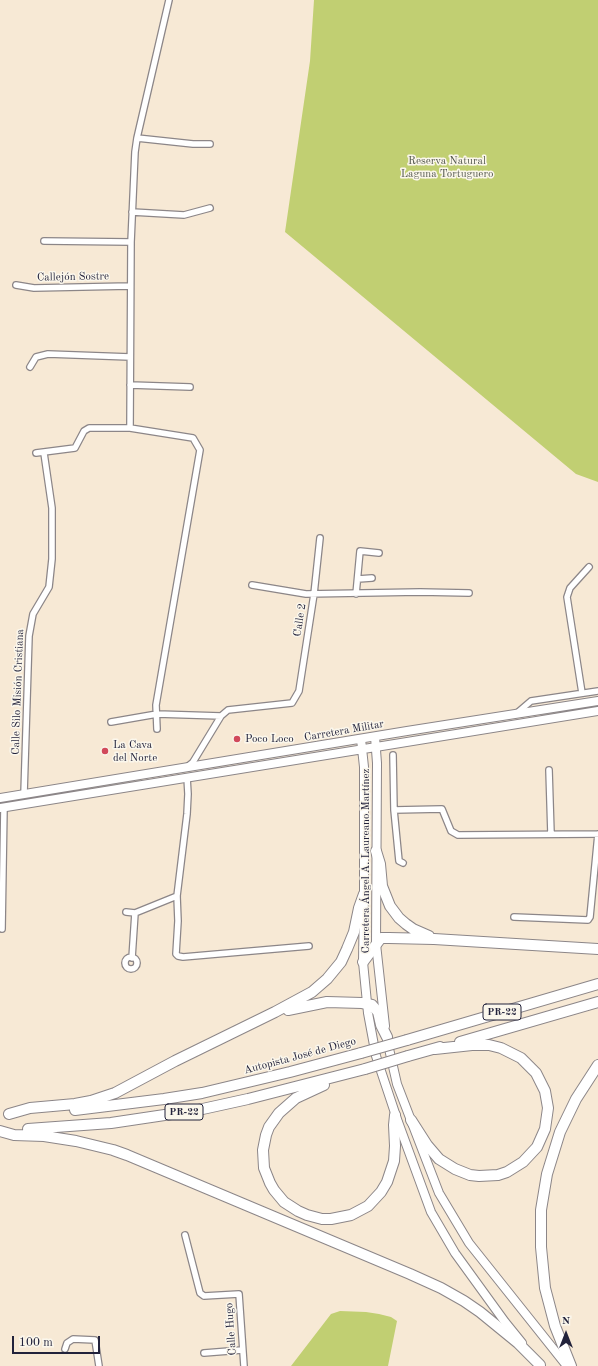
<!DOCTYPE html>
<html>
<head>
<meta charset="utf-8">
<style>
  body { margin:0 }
  #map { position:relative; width:598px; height:1366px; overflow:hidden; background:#f7e9d5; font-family:"Old Standard TT",serif }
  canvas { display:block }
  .north { position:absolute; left:546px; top:1314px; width:40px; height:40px; -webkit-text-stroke:3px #fbf7ec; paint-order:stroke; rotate:0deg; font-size:11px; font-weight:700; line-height:16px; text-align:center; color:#22223b }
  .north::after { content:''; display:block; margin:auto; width:14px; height:18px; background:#22223b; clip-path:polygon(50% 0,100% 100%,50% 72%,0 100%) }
  .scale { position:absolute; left:12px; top:1336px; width:88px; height:18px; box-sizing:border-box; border:2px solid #22223b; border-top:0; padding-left:5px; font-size:12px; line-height:14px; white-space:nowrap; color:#22223b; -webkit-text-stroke:3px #fbf7ec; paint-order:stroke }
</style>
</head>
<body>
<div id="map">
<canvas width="598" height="1366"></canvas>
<div class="north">N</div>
<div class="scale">100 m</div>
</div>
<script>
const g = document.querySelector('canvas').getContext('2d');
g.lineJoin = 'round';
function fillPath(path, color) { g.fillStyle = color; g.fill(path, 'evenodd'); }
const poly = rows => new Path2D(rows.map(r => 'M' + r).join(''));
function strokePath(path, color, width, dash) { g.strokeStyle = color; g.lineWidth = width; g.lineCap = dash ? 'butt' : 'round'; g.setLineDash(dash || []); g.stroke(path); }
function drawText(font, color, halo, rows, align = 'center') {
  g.font = font + ' "Old Standard TT",serif'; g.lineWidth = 3; g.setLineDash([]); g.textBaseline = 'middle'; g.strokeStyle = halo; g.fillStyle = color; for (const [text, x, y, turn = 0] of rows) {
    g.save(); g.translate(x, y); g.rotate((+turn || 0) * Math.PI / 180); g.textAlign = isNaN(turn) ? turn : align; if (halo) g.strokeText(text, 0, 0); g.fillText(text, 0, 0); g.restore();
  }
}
fillPath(poly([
  [314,0,598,0,598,482,576,474,285,232,310,61],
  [340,1311,366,1312,379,1314,391,1317,397,1321,388,1366,291,1366,331,1314]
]), '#c1cf72');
const minor = poly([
  [137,138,193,144,210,144],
  [132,212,184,215,210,208],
  [44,241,131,242],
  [16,285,34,288,130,286],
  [30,367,36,357,48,354,130,357],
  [130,385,190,387],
  [130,428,131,242,135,152,137,138,169,0],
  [36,453,75,448,84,431,89,428,130,428,193,438,200,450,156,705,157,729],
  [358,579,372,578],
  [252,585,306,594,420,592,469,593],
  [356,594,360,551,379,553],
  [582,693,567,597,570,588,589,567],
  [517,713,531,701,598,691],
  [111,722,157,714,221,716,228,710,292,703,299,691,314,594,320,538],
  [393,755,394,810,399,861,403,863],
  [187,767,193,762,221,716],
  [549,770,551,834],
  [187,777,188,794,187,814,177,896,178,921,176,954,178,956,183,957,309,946],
  [24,794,29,636,33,614,49,587,52,559,52,508,44,453],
  [394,810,442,809,451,831,458,835,598,834],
  [126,912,135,913,177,896],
  [514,917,588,920,590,917,598,834],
  [2,929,4,807],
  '125 963a6 6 0 1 1 12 0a6 6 0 1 1-12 0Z',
  [132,958,135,913],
  [185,1235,200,1293,204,1296,239,1294,244,1366],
  [65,1349,67,1343,73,1339,95,1340,99,1366],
  [204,1353,242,1350]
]);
const secondary = poly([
  [375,737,377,763,376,944,385,1026],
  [361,739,364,767,364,894,363,962,368,1013,376,1056,398,1122,431,1212,455,1253,505,1322,522,1343],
  [0,798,407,731,598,701],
  [0,808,598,711],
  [387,1040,397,1084,439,1193,469,1243,567,1366]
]);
const motorway = poly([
  [376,851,380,864,382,886,390,906,399,918,406,924,413,929,429,936],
  [363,962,381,938,389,938,434,939,598,949],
  [288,1010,327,1002,362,1003,372,1005,378,1012,381,1025,387,1037],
  [407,1040,598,984],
  [460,1042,598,1002],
  [408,1056,440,1047],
  [324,1085,296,1098,279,1113,269,1127,266,1135,263,1150,264,1168,270,1183,274,1190,284,1202,298,1211,307,1215,322,1219,331,1219,351,1215,368,1206,381,1192,387,1182,394,1161,395,1146,394,1125,395,1115],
  [75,1110,164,1099,202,1093,290,1072,361,1053],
  [9,1114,30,1108,75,1104,91,1101,115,1093,175,1061,275,1012,312,992,327,979,341,962,347,949,354,932,359,908,364,894],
  [411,1120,427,1145,439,1159,455,1169,470,1175,479,1176,498,1175,507,1172,523,1162,537,1147,545,1129,548,1108,545,1091,536,1073,521,1058,501,1048,489,1045,472,1045,435,1049],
  [28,1129,111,1123,198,1110,248,1099,365,1069],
  [0,1131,14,1135,44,1136,76,1141,113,1150,127,1155,410,1274,441,1288,464,1301,480,1312,518,1343,540,1365],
  [571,1366,555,1326,545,1288,541,1247,541,1210,547,1174,560,1132,576,1099,598,1065]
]);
strokePath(minor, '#8c8688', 8);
strokePath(secondary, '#8c8688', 10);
strokePath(motorway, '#8c8688', 12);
strokePath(minor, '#fff', 5.5);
strokePath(secondary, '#fff', 8);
strokePath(motorway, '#fff', 10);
const motorwayBridge = poly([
  [361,1053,407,1040],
  [365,1069,408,1056]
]);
strokePath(motorwayBridge, '#8c8688', 12, []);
strokePath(motorwayBridge, '#fff', 10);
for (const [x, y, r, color] of [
  [237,739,4,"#d1495b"],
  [105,751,4,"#d1495b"]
]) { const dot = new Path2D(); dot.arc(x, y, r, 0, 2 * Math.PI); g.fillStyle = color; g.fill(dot); strokePath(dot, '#fbf7ec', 1.5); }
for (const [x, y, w] of [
  [502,1012,38],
  [184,1112,38]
]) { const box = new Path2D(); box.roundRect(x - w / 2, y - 8, w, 16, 3); g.fillStyle = '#fbf7ec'; g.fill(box); strokePath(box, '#22223b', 1); }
drawText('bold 10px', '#22223b', null, [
  ["PR-22",502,1012],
  ["PR-22",184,1112]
]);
drawText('11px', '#52564c', '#fbf7ec', [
  ["Reserva Natural",447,161],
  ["Laguna Tortuguero",447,174]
]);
drawText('11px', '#22223b', '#fbf7ec', [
  ["Callejón Sostre",73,277,-1],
  ["Calle 2",300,620,-81],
  ["Calle Silo Misión Cristiana",18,692,-88],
  ["Carretera Militar",344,731,-10],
  ["Carretera Ángel A. Laureano Martínez",366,861,-90],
  ["Autopista José de Diego",300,1056,-15],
  ["Calle Hugo",231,1329,-94]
]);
drawText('11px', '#22223b', '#fbf7ec', [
  ["Poco Loco",245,739],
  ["La Cava",113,745],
  ["del Norte",113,758]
], 'left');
</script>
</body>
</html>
